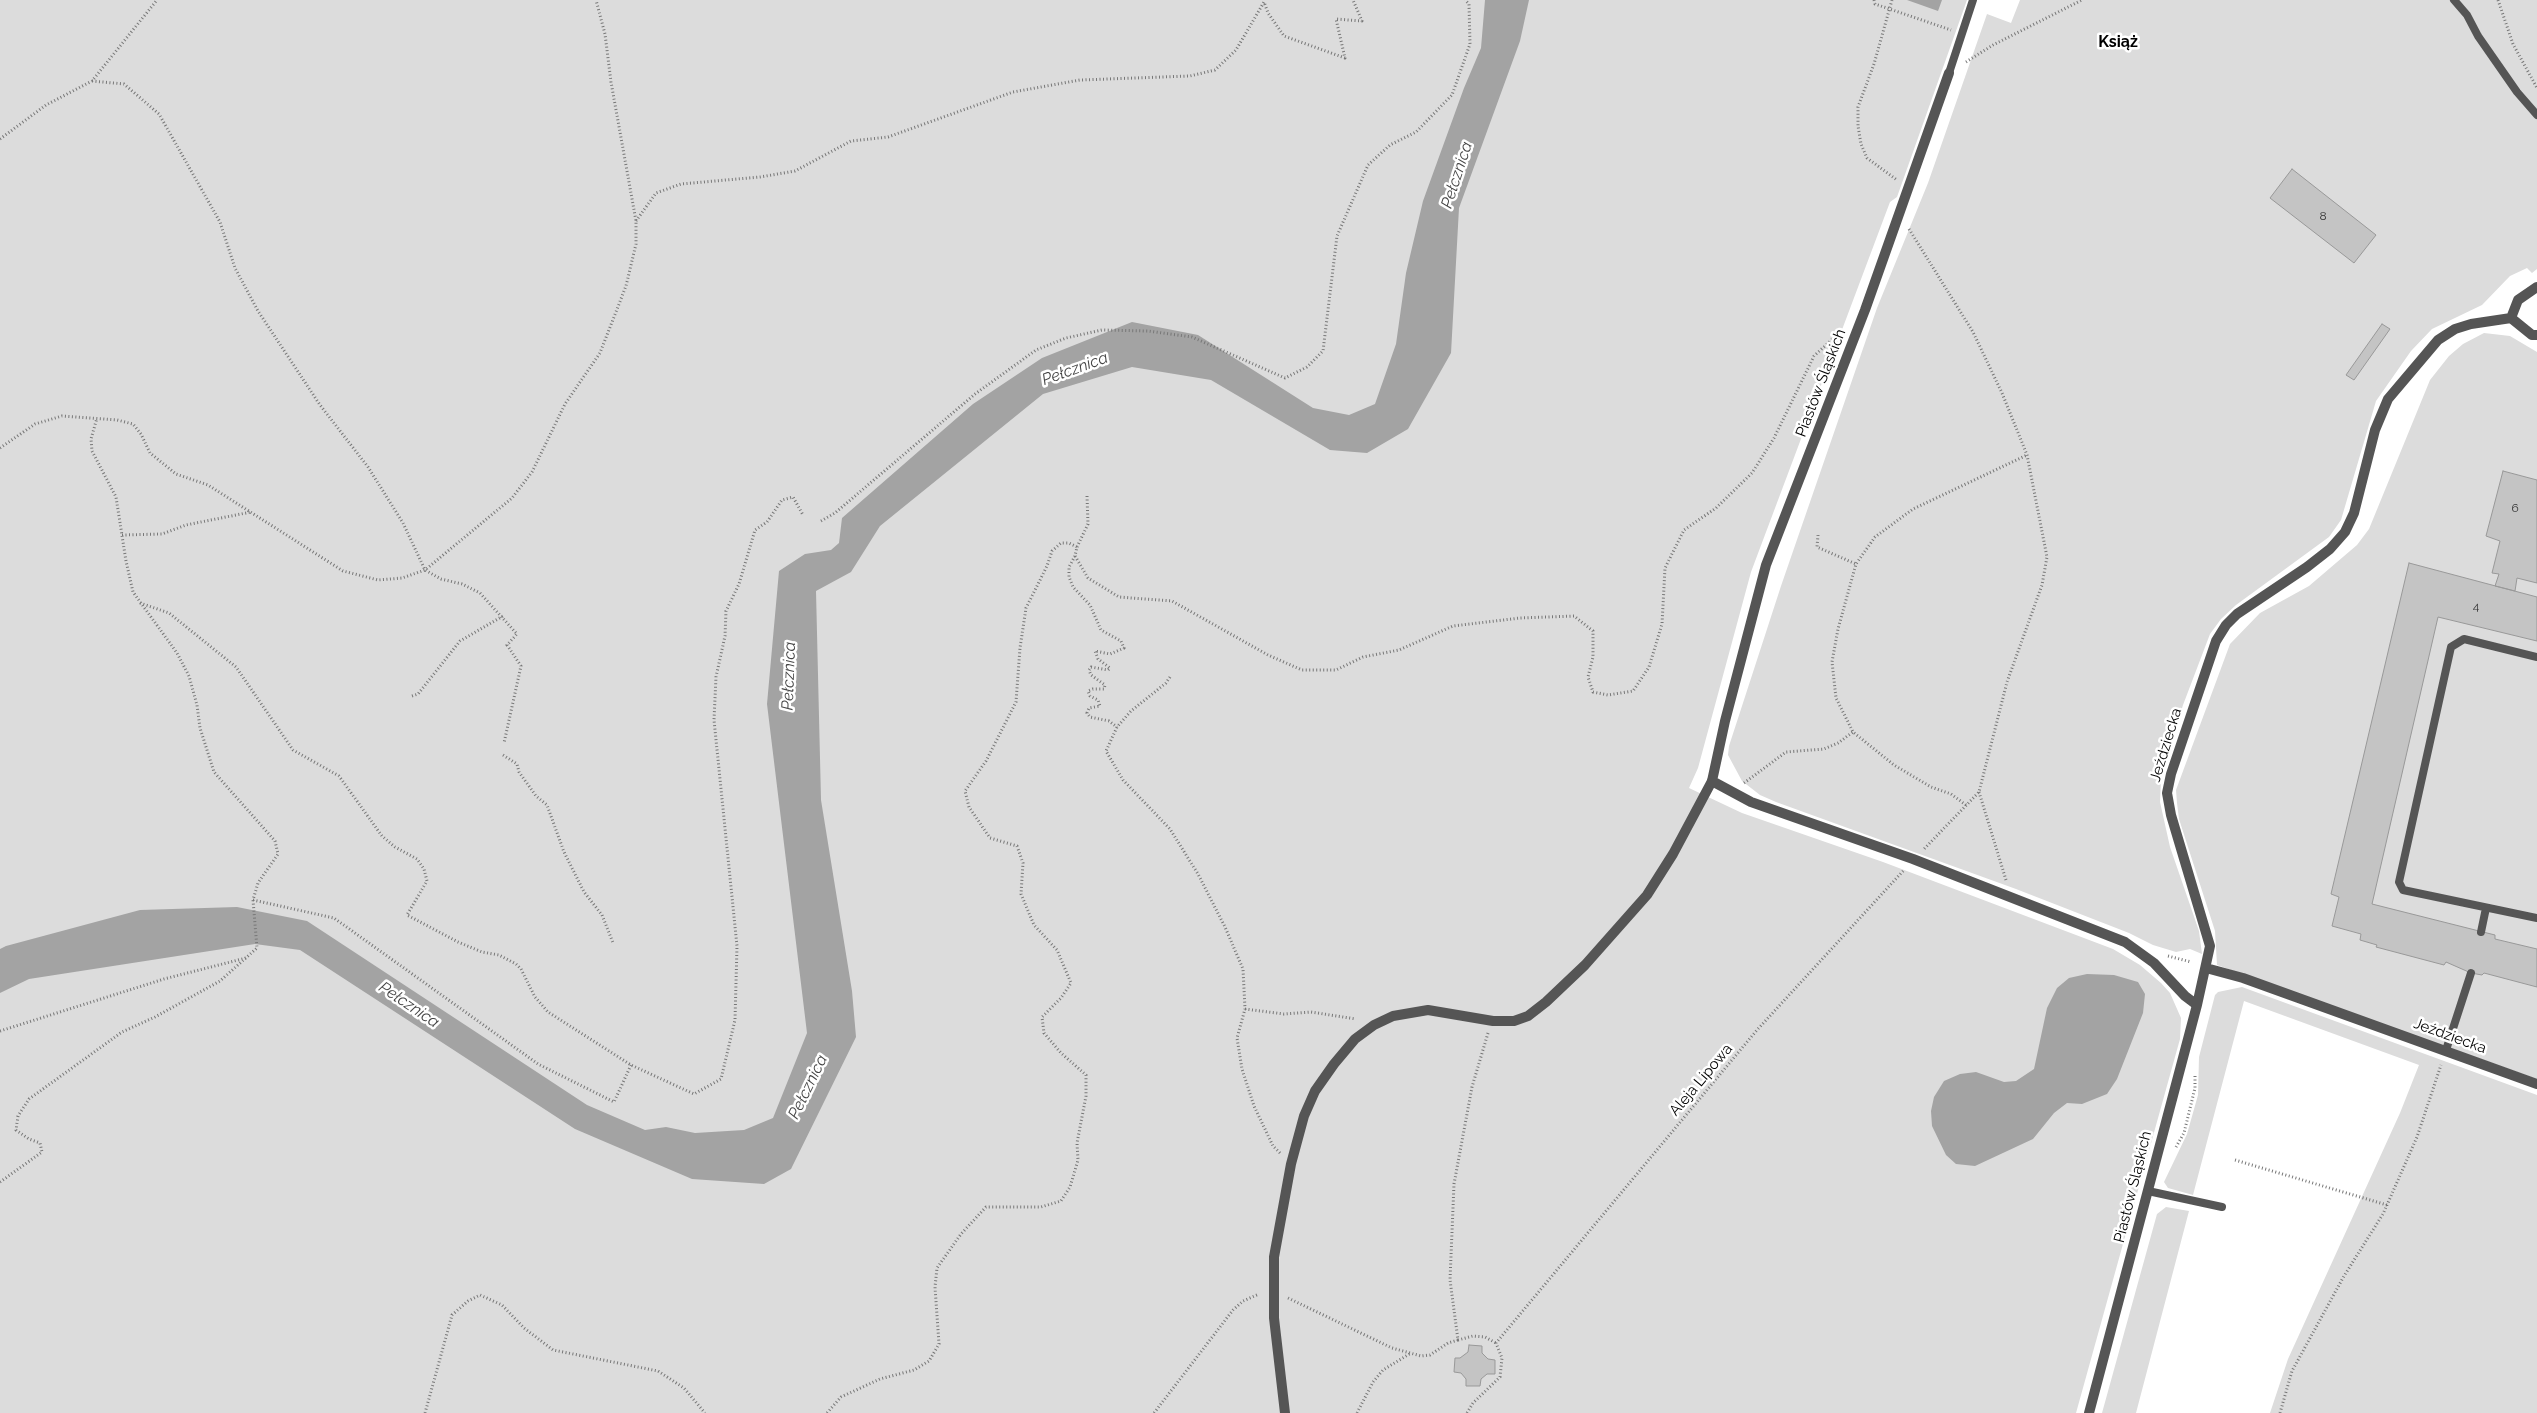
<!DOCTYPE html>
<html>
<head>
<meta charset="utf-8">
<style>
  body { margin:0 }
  canvas { display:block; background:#fff }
</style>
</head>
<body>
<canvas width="2537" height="1413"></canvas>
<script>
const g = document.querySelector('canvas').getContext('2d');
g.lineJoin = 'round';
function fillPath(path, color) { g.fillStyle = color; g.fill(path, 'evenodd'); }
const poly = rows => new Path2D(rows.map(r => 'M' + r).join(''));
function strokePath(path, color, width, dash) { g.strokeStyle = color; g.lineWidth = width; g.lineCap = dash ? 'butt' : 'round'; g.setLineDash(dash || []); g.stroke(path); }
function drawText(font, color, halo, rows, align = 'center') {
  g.font = font + ' Raleway,sans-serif'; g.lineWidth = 5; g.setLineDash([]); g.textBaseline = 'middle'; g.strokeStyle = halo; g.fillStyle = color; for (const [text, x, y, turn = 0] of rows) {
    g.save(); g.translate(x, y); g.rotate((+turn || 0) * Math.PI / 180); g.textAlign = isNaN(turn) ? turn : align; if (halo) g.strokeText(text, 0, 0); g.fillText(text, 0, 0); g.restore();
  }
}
fillPath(poly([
  [0,0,1967,0,1897,197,1890,202,1751,572,1698,768,1689,788,1742,813,1883,862,2113,949,2140,965,2161,983,2170,993,2181,1018,2180,1039,2076,1413,0,1413],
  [2020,0,2537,0,2537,269,2532,273,2527,268,2510,276,2482,305,2432,329,2411,351,2376,401,2341,520,2329,537,2236,605,2221,619,2210,634,2183,705,2161,779,2160,802,2170,847,2199,931,2202,954,2190,949,2176,952,2153,945,2129,933,2016,889,1776,802,1760,795,1742,781,1728,755,1729,746,1781,586,1877,308,1928,183,1987,14,2011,23],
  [2484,333,2510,336,2537,352,2537,1079,2217,965,2215,931,2179,819,2177,803,2176,790,2230,644,2260,613,2309,586,2357,545,2369,529,2430,380,2449,356,2463,344],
  [2242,987,2537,1095,2537,1413,2270,1413,2288,1359,2400,1113,2419,1065,2244,1001,2193,1195,2168,1188,2164,1182,2187,1134,2198,1095,2199,1057,2215,995,2218,992],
  [2166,1207,2189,1211,2136,1413,2102,1413,2157,1214]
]), '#dcdcdc');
fillPath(poly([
  [1485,0,1529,0,1520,41,1459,208,1451,353,1408,429,1367,453,1330,450,1211,380,1132,367,1043,394,880,526,851,572,816,591,821,800,852,991,856,1037,791,1169,764,1184,692,1179,575,1129,300,950,255,944,29,979,0,993,0,949,6,946,140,910,237,907,307,921,587,1105,645,1130,666,1127,695,1133,744,1130,773,1118,807,1033,767,704,779,571,805,554,831,550,839,543,842,518,973,404,1042,358,1132,322,1198,335,1313,408,1349,415,1375,404,1396,344,1406,273,1423,201,1464,88,1481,48],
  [1907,0,1942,0,1938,11],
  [2087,974,2114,975,2138,982,2145,994,2143,1013,2117,1079,2107,1094,2082,1104,2067,1103,2054,1113,2033,1139,1975,1166,1956,1164,1946,1155,1932,1126,1931,1111,1934,1097,1944,1081,1960,1074,1976,1072,2004,1082,2016,1081,2034,1069,2047,1008,2057,988,2069,978]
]), '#a3a3a3');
const building = poly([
  [2292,169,2376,235,2354,263,2270,198,2292,169],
  [2382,324,2390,329,2354,380,2346,375,2382,324],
  [2503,471,2537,480,2537,583,2517,578,2515,591,2495,586,2499,574,2492,573,2500,541,2486,536,2503,471],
  [2409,563,2537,597,2537,641,2438,617,2372,904,2495,935,2495,939,2537,949,2537,987,2484,973,2482,975,2471,973,2446,962,2444,965,2376,947,2377,945,2360,940,2361,934,2332,926,2339,897,2331,894,2409,563],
  [1469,1345,1482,1346,1482,1353,1488,1359,1495,1360,1495,1374,1487,1374,1481,1379,1480,1386,1466,1386,1466,1379,1461,1373,1454,1372,1455,1358,1460,1358,1468,1352,1469,1345]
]);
fillPath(building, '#c4c4c4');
strokePath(building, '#999', 1);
strokePath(poly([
  [1874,0,1875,4,1951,30],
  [1892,0,1874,64,1858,107,1858,126,1861,144,1867,158,1897,180],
  [2498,0,2513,44,2537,88],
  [1966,62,1993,45,2082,0],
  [92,81,124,84,159,114,220,222,235,268,258,311,320,405,368,467,403,523,425,570,441,579,462,584,480,593,517,634,507,645,521,666,504,743],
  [0,139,46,105,92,81,157,0],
  [636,221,656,193,681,184,760,177,795,171,851,141,888,137,1013,92,1080,80,1190,76,1215,70,1236,50,1264,2,1268,13,1284,36,1345,58,1336,19,1362,21,1353,0],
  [1909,229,1973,332,2002,393,2027,455,2047,557,2042,585,2007,682,1979,792,1924,849],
  [0,448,35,424,62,416,117,420,133,424,141,434,150,453,176,474,208,485,343,571,378,580,402,578,425,570,512,498,532,472,565,404,600,353,626,286,636,244,636,221,611,82,605,34,596,0],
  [821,521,835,513,975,394,1036,350,1066,338,1102,330,1148,331,1192,337,1285,378,1307,367,1323,351,1337,236,1368,165,1390,145,1416,132,1452,95,1470,44,1469,4,1465,0],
  [122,535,162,534,186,525,251,512],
  [1818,535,1817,547,1856,564],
  [1077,547,1088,524,1087,496],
  [1075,556,1069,567,1069,577,1073,587,1090,605,1101,630,1121,641,1124,648,1110,654,1095,651,1098,659,1110,668,1108,670,1091,667,1089,670,1091,675,1105,685,1104,689,1093,689,1088,691,1090,696,1098,700,1100,706,1089,708,1087,713,1090,717,1109,721,1117,727],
  [140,603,169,613,236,667,293,750,339,776,382,836,395,847,417,859,424,869,427,881,407,915,458,942,482,952,499,955,516,964,521,969,535,997,548,1012,631,1065,694,1094,721,1079,735,1020,737,946,714,720,716,677,725,636,726,611,739,584,755,530,767,522,782,500,793,497,803,515],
  [1170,677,1166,683,1131,711,1117,727,1106,751,1123,780,1170,829,1198,874,1225,927,1243,969,1245,1009,1237,1038,1242,1069,1254,1106,1273,1146,1280,1153],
  [412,696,418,694,460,641,503,616],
  [503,755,517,764,519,772,536,796,547,805,564,852,584,892,602,915,613,943],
  [1744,783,1786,752,1824,749,1838,743,1853,732],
  [1979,792,2006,880],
  [1966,805,1951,794,1931,787,1894,765,1853,732,1836,698,1832,662,1838,629,1856,564,1875,537,1913,509,2027,455],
  [253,900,334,918,538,1064,614,1102,631,1065],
  [2168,956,2191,962],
  [1245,1009,1284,1014,1311,1012,1356,1019],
  [0,1031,164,979,246,958],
  [1488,1033,1472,1087,1454,1184,1450,1280,1458,1340,1473,1336,1485,1337,1496,1343],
  [2176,1147,2184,1133,2195,1088,2195,1076],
  [2235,1160,2387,1205],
  [0,1182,42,1152,40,1143,29,1139,16,1130,18,1116,29,1099,122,1032,155,1017,220,981,257,948,253,900,258,883,278,854,275,841,214,772,200,728,197,705,189,676,177,653,133,592,126,561,116,497,92,451,91,439,97,418],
  [1288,1298,1392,1348,1421,1356,1430,1355,1448,1343,1458,1340],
  [425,1413,452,1315,468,1301,480,1295,502,1305,524,1328,553,1350,658,1371,684,1388,705,1413],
  [827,1413,841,1397,880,1379,914,1370,929,1361,939,1344,935,1287,937,1268,961,1234,986,1207,1041,1207,1061,1201,1070,1187,1078,1160,1077,1143,1086,1096,1086,1075,1061,1053,1044,1033,1042,1017,1061,998,1071,983,1057,950,1034,925,1021,894,1023,863,1017,846,990,838,969,807,965,791,986,761,1016,702,1020,648,1026,608,1047,566,1052,551,1061,543,1069,543,1077,547,1075,556,1088,578,1119,597,1172,601,1268,655,1302,670,1336,670,1363,657,1399,650,1453,626,1520,618,1574,616,1593,631,1593,657,1588,677,1593,692,1608,695,1633,691,1649,667,1662,624,1665,568,1684,530,1716,508,1752,473,1774,438,1814,356,1838,334],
  [1154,1413,1233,1310,1243,1301,1259,1294],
  [1357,1413,1373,1382,1383,1370,1411,1353],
  [1467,1413,1473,1403,1500,1377,1502,1358,1496,1343,1757,1030,1904,870],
  [2280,1413,2292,1371,2344,1276,2383,1214,2417,1137,2441,1065]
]), '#777', 3, [1, 2.5]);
strokePath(poly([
  [2454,0,2467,15,2478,36,2517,92,2537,115],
  [1949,73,1973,0],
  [2537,657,2464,639,2451,647,2399,882,2403,890,2537,918],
  [2481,932,2486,908],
  [2446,1050,2471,973],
  [2148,1191,2222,1207]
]), '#555', 8);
strokePath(poly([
  [1285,1413,1274,1318,1274,1257,1291,1164,1304,1116,1315,1091,1334,1064,1355,1039,1374,1025,1393,1016,1428,1010,1493,1021,1514,1021,1528,1016,1546,1002,1585,965,1647,895,1673,854,1712,781]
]), '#555', 10);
strokePath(poly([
  [1949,73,1865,310,1766,565,1725,721,1712,781,1751,802,1913,859,2125,942,2154,963,2185,996,2197,1005],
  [2511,318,2518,300,2537,287],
  [2206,968,2243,978,2537,1084],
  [2089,1413,2197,1005,2210,946,2171,815,2167,793,2171,774,2216,641,2226,625,2237,614,2307,567,2330,549,2345,532,2354,513,2375,430,2388,399,2438,340,2455,329,2471,324,2511,318,2532,335,2537,335]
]), '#555', 10);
drawText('12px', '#313131', null, [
  ["8",2323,216],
  ["6",2515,508],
  ["4",2476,606]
]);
drawText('15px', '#000', '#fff', [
  ["Piastów Śląskich",1821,383,-69],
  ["Jeździecka",2166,745,-73],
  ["Jeździecka",2450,1036,20],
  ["Aleja Lipowa",1701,1080,-50],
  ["Piastów Śląskich",2133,1187,-76]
]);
drawText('bold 16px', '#000', '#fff', [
  ["Książ",2118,42]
]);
drawText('italic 16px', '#444', '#fff', [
  ["Pełcznica",1457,175,-72],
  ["Pełcznica",1075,369,-20],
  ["Pełcznica",789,676,-88],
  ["Pełcznica",409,1005,34],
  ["Pełcznica",808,1087,-64]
]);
</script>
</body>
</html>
